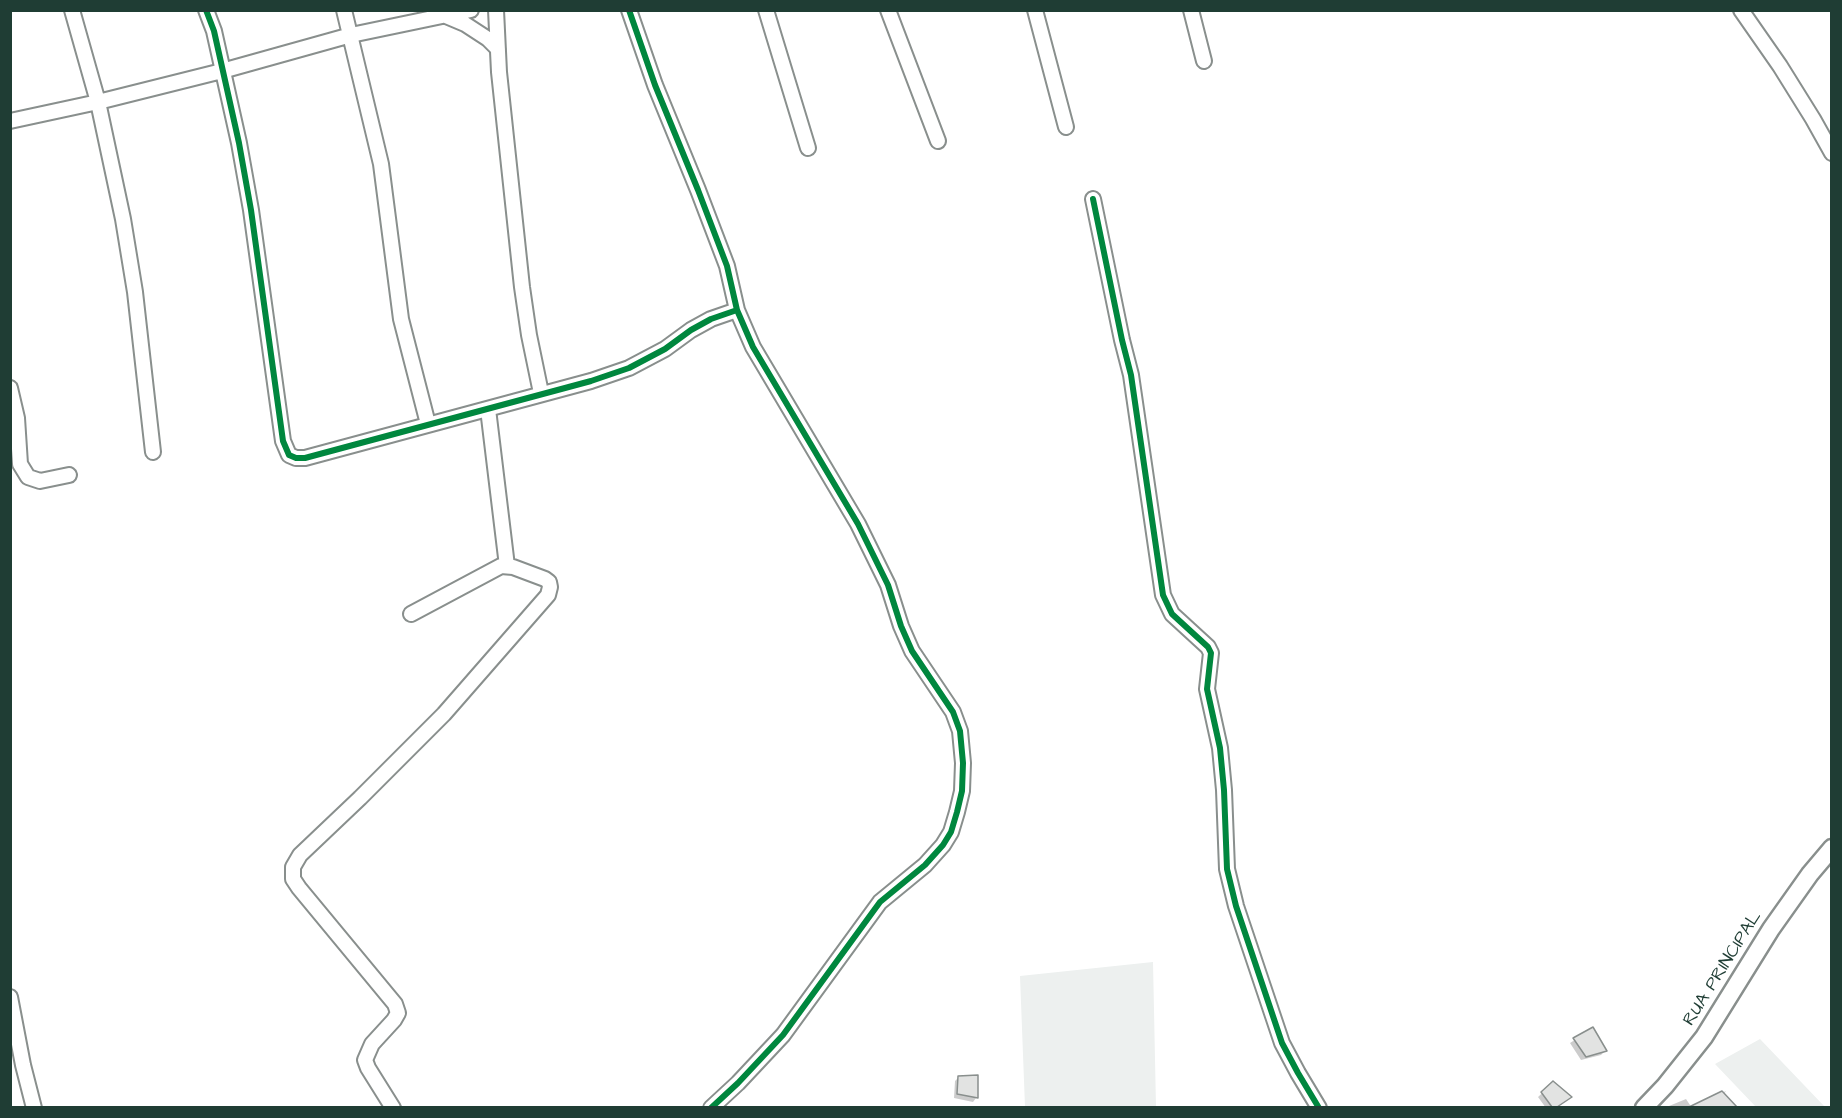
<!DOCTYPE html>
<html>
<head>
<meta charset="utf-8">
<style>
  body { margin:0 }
  #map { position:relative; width:1842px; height:1118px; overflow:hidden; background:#fff; font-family:"Architects Daughter",sans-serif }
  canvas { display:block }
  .frame { position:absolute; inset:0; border:12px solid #1f3d34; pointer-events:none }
</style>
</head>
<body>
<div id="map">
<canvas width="1842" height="1118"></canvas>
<div class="frame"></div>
</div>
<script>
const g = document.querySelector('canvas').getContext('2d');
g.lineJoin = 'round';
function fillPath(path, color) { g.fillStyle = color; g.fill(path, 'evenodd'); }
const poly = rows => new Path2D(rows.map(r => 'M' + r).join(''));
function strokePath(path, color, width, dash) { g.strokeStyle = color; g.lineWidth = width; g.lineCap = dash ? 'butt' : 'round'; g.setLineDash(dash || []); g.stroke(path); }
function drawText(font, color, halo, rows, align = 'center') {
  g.font = font + ' "Architects Daughter",sans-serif'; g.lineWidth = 6; g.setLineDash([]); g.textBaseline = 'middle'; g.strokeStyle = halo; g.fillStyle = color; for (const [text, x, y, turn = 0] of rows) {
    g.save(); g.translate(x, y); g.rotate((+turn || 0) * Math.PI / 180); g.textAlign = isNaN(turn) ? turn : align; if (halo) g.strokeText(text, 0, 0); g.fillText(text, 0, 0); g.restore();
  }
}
fillPath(poly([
  [1153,962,1156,1107,1025,1107,1020,976],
  [1760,1039,1825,1107,1756,1107,1715,1064]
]), '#edf0ef');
fillPath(poly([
  [1592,1029,1605,1051,1601,1055,1581,1060,1570,1043],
  [959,1077,977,1077,976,1098,973,1102,954,1098,955,1081],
  [1553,1083,1566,1101,1556,1108,1546,1108,1538,1097],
  [1726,1091,1723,1095,1735,1108,1693,1108],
  [1686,1099,1692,1108,1667,1108,1669,1106]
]), '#0003');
const building = poly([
  [1593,1027,1607,1051,1586,1057,1573,1038,1593,1027],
  [978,1075,978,1098,957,1094,958,1076,978,1075],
  [1553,1081,1572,1097,1557,1107,1552,1107,1541,1092,1553,1081],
  [1722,1091,1737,1107,1689,1107,1722,1091]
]);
fillPath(building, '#e2e3e2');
strokePath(building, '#898f8d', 1.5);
const minor = poly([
  [72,10,98,102,123,219,135,292,153,452],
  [206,10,214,31,239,143,251,210,283,441,289,455,296,458,305,458,591,381,629,368,665,349,691,330,711,319,737,310],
  [344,10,381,164,401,319,428,424],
  [496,10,499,72,522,287,529,335,541,393],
  [629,10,655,85,698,190,727,266,737,310,753,347,858,524,888,585,901,626,912,651,953,712,960,731,963,763,962,791,957,812,951,832,943,845,925,865,880,902,783,1035,738,1083,711,1108],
  [766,10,808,148],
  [888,10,938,141],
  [1035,10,1066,127],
  [1191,10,1204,61],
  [1741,10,1780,66,1813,119,1832,153],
  [446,16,465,24,488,39,498,49],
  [10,121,98,102,222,71,351,35,471,10],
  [1093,199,1122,340,1131,375,1163,595,1172,614,1208,647,1211,653,1207,689,1220,748,1224,790,1227,869,1236,906,1282,1043,1298,1073,1319,1108],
  [10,388,17,418,20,464,28,477,40,481,69,475],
  [488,409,507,566],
  [10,997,23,1065,34,1108],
  [393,1108,368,1068,365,1060,372,1044,394,1020,398,1013,395,1004,299,888,293,879,293,867,300,855,360,798,444,714,548,595,550,587,549,582,545,579,513,567,501,566,411,614]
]);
const tertiary = poly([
  [1644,1108,1665,1086,1704,1037,1771,929,1810,874,1832,848]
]);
strokePath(minor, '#898f8d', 18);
strokePath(tertiary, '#898f8d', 21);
strokePath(minor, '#fff', 14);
strokePath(tertiary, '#fff', 16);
strokePath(poly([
  [206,10,214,31,239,143,251,210,283,441,289,455,296,458,305,458,591,381,629,368,665,349,691,330,711,319,737,310],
  [629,10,655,85,698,190,727,266,737,310,753,347,858,524,888,585,901,626,912,651,953,712,960,731,963,763,962,791,957,812,951,832,943,845,925,865,880,902,783,1035,738,1083,711,1108],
  [1093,199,1122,340,1131,375,1163,595,1172,614,1208,647,1211,653,1207,689,1220,748,1224,790,1227,869,1236,906,1282,1043,1298,1073,1319,1108]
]), '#00873e', 6);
drawText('18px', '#1f3d34', '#fff', [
  ["RUA PRINCIPAL",1723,969,-58]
]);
</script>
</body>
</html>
